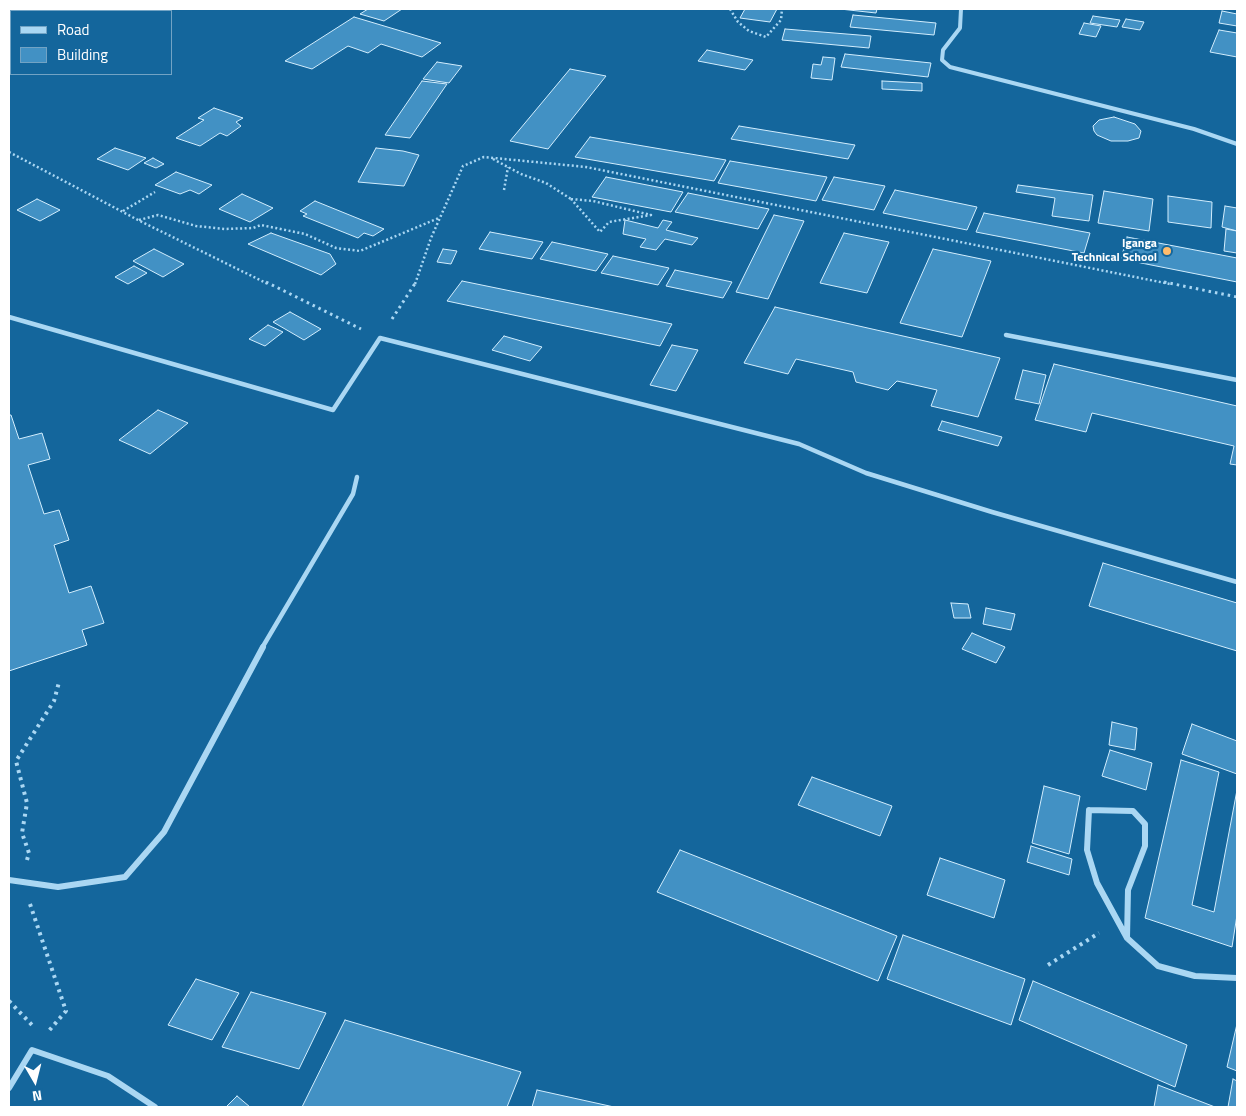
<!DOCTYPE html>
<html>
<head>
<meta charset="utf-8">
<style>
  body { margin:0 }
  #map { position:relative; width:1246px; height:1116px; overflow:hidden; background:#14669c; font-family:"Titillium Web",sans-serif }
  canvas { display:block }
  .frame { position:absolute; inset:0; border:10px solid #fff; pointer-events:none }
  .legend { position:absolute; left:10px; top:10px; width:162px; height:65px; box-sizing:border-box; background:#14669c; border:1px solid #72a3c4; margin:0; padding:6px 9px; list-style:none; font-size:15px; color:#fff }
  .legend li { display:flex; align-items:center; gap:10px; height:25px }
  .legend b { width:25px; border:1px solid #72a3c4 }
  .north { position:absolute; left:10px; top:1056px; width:50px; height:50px; -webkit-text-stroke:4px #14669c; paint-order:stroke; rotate:172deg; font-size:14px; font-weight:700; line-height:20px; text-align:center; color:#fff }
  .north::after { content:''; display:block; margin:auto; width:18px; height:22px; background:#fff; clip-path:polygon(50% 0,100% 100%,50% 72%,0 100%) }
</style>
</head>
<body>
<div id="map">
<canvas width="1246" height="1116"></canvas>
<div class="frame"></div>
<ul class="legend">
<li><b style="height:6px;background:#aad7f3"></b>Road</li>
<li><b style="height:14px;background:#4291c4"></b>Building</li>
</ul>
<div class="north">N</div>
</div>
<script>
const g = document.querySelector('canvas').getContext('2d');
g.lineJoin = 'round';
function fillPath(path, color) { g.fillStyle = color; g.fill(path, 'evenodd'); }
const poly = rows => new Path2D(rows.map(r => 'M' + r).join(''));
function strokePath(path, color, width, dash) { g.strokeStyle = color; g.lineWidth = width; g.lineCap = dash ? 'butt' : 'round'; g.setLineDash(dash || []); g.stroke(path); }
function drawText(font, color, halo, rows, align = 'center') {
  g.font = font + ' "Titillium Web",sans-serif'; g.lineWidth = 4.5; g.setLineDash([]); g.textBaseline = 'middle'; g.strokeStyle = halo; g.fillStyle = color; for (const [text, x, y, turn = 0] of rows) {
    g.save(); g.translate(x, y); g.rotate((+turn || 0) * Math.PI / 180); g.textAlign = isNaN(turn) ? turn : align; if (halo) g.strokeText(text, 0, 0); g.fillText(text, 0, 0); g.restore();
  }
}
const building = poly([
  [368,9,402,9,384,21,360,14,368,9],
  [745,9,777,9,770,22,740,18,745,9],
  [840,9,877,9,876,13,840,9],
  [1222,11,1237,14,1237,26,1219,23,1222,11],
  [853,15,936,23,934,35,850,27,853,15],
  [1093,16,1120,20,1117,27,1090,23,1093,16],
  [354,17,441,43,422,57,381,44,368,53,348,46,312,69,285,61,354,17],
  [1126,19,1144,22,1140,30,1122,27,1126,19],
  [1084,23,1101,26,1096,37,1079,34,1084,23],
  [785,29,871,36,869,48,782,40,785,29],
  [1219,30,1237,33,1237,57,1210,52,1219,30],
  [707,50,753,60,745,70,698,61,707,50],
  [845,54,931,63,928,77,841,67,845,54],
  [823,57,835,58,832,80,811,78,813,64,821,65,823,57],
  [437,62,462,66,449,83,423,79,437,62],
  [570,69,606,76,548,149,510,141,570,69],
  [422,81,447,84,410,138,385,135,422,81],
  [882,81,922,83,922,91,882,89,882,81],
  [214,108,243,118,236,122,241,126,227,136,220,133,200,146,176,138,204,120,198,118,214,108],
  [1114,117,1135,124,1141,131,1139,138,1128,141,1111,141,1097,135,1094,131,1093,126,1099,120,1114,117],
  [739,126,855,145,848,159,731,139,739,126],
  [590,137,726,160,714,181,575,157,590,137],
  [115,148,146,158,128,170,97,159,115,148],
  [376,148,403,151,419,155,404,186,358,182,376,148],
  [153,158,164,164,156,168,144,163,153,158],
  [730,161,827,177,816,201,718,183,730,161],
  [176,172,212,185,199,194,190,190,180,194,155,185,176,172],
  [606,177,683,192,671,212,592,197,606,177],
  [834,177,885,186,874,210,822,200,834,177],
  [1018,185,1093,195,1089,221,1052,216,1055,198,1016,192,1018,185],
  [895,190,977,207,967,230,883,213,895,190],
  [1104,191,1153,199,1149,231,1098,223,1104,191],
  [688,193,769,209,758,229,675,212,688,193],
  [242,194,273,208,250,222,219,209,242,194],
  [1168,196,1212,202,1211,228,1168,222,1168,196],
  [37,199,60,210,40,221,17,210,37,199],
  [315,201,384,229,373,236,364,233,358,238,303,216,307,214,300,211,315,201],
  [1225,206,1237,208,1237,231,1222,227,1225,206],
  [984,213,1090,233,1084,253,976,232,984,213],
  [774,215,804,221,768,299,736,292,774,215],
  [625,220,658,228,663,220,672,222,666,230,698,238,692,245,665,239,656,250,640,247,646,239,623,234,625,220],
  [1226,229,1237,231,1237,253,1224,251,1226,229],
  [490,232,543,242,532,259,479,249,490,232],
  [271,233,330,254,336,264,321,275,248,244,271,233],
  [844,233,889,242,867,293,820,283,844,233],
  [1127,237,1237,258,1237,282,1121,259,1127,237],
  [552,242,608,254,596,271,540,259,552,242],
  [154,249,184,264,163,277,133,261,154,249],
  [443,249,457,251,451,264,437,262,443,249],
  [933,249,991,261,962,337,900,323,933,249],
  [613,256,669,268,658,285,601,273,613,256],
  [134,266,147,273,128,284,115,277,134,266],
  [675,270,732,282,723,298,666,286,675,270],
  [462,281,672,324,660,346,447,301,462,281],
  [775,307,1000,358,978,417,931,406,937,390,897,381,888,390,856,382,853,372,796,359,788,374,744,363,775,307],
  [290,312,321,329,304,340,273,322,290,312],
  [268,325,283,332,265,346,249,339,268,325],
  [504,336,542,347,530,361,492,350,504,336],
  [672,345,698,350,676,391,650,385,672,345],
  [1054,364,1237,406,1237,465,1230,464,1234,446,1092,413,1086,432,1035,420,1054,364],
  [1023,370,1046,375,1039,404,1015,399,1023,370],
  [158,410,188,423,150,454,119,440,158,410],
  [9,415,11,415,19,439,42,433,50,459,28,465,44,514,59,510,69,540,54,545,69,593,91,586,104,623,82,630,87,645,9,671,9,415],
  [942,421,1002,437,998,446,938,430,942,421],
  [1103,563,1237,603,1237,651,1089,606,1103,563],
  [951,603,968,604,971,618,954,618,951,603],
  [986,608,1015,614,1011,630,983,624,986,608],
  [972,633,1005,647,996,663,962,649,972,633],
  [1112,722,1137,728,1135,750,1109,745,1112,722],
  [1192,724,1237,741,1237,774,1182,754,1192,724],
  [1110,750,1152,763,1146,790,1102,776,1110,750],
  [1181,760,1219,772,1192,905,1214,912,1237,790,1237,915,1232,947,1145,918,1181,760],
  [812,777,892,806,880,836,798,805,812,777],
  [1044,786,1080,796,1069,854,1032,843,1044,786],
  [1031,846,1072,859,1069,875,1027,862,1031,846],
  [680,850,897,936,878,981,657,892,680,850],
  [940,858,1005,880,994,918,927,895,940,858],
  [903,935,1025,979,1011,1025,887,979,903,935],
  [196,979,239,993,212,1040,168,1025,196,979],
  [1033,981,1187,1045,1175,1087,1019,1020,1033,981],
  [251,992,326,1013,299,1069,222,1047,251,992],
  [345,1020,521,1072,507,1107,302,1107,345,1020],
  [1237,1024,1237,1071,1227,1067,1237,1024],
  [1233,1079,1237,1081,1237,1107,1228,1107,1233,1079],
  [1158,1085,1215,1107,1154,1107,1158,1085],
  [537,1090,614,1107,532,1107,537,1090],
  [237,1096,250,1107,226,1107,237,1096]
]);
fillPath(building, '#4291c4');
strokePath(building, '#d2edfd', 1);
strokePath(poly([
  [730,9,738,22,749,31,766,37,781,20,782,9],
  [9,152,138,220,268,284],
  [493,159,521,174,546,183,571,199],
  [504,190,508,167],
  [571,199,593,201,651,215,609,222,600,232,571,199],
  [123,211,155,192],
  [139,220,158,215,196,226,225,229,253,228,261,225,305,234,336,248,360,251,439,218],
  [415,284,431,238,463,166,484,157,586,167,1170,284]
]), '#aad7f3', 2.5, [2, 2.5]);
strokePath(poly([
  [266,282,361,329],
  [1164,282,1237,297],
  [392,319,416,282]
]), '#aad7f3', 3, [2.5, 4]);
strokePath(poly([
  [27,860,29,853,22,833,27,803,16,761,54,701,59,682],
  [30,904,66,1011,47,1033],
  [1048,965,1099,933],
  [9,1001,32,1025,32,1029]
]), '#aad7f3', 4, [3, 4.5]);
strokePath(poly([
  [961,9,960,28,943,50,942,60,950,67,1194,129,1237,144]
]), '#aad7f3', 4);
strokePath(poly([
  [9,317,333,410,380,338,799,444,866,473,992,512,1237,582],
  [1006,335,1237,380],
  [262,648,353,494,357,477]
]), '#aad7f3', 4.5);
strokePath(poly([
  [1089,810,1133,811,1145,824,1145,846,1128,890,1127,938,1097,883,1087,850,1089,810],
  [9,880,58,887,125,877,164,832,263,647],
  [1127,938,1158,966,1195,976,1237,978],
  [9,1088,32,1050,108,1076,155,1107]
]), '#aad7f3', 6);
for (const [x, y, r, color] of [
  [1167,251,5,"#ffbc6c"]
]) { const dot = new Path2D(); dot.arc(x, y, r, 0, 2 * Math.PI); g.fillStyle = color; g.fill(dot); strokePath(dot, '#14669c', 2); }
drawText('bold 12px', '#fff', '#14669c', [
  ["Iganga",1157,244],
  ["Technical School",1157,258]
], 'right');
</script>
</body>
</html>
